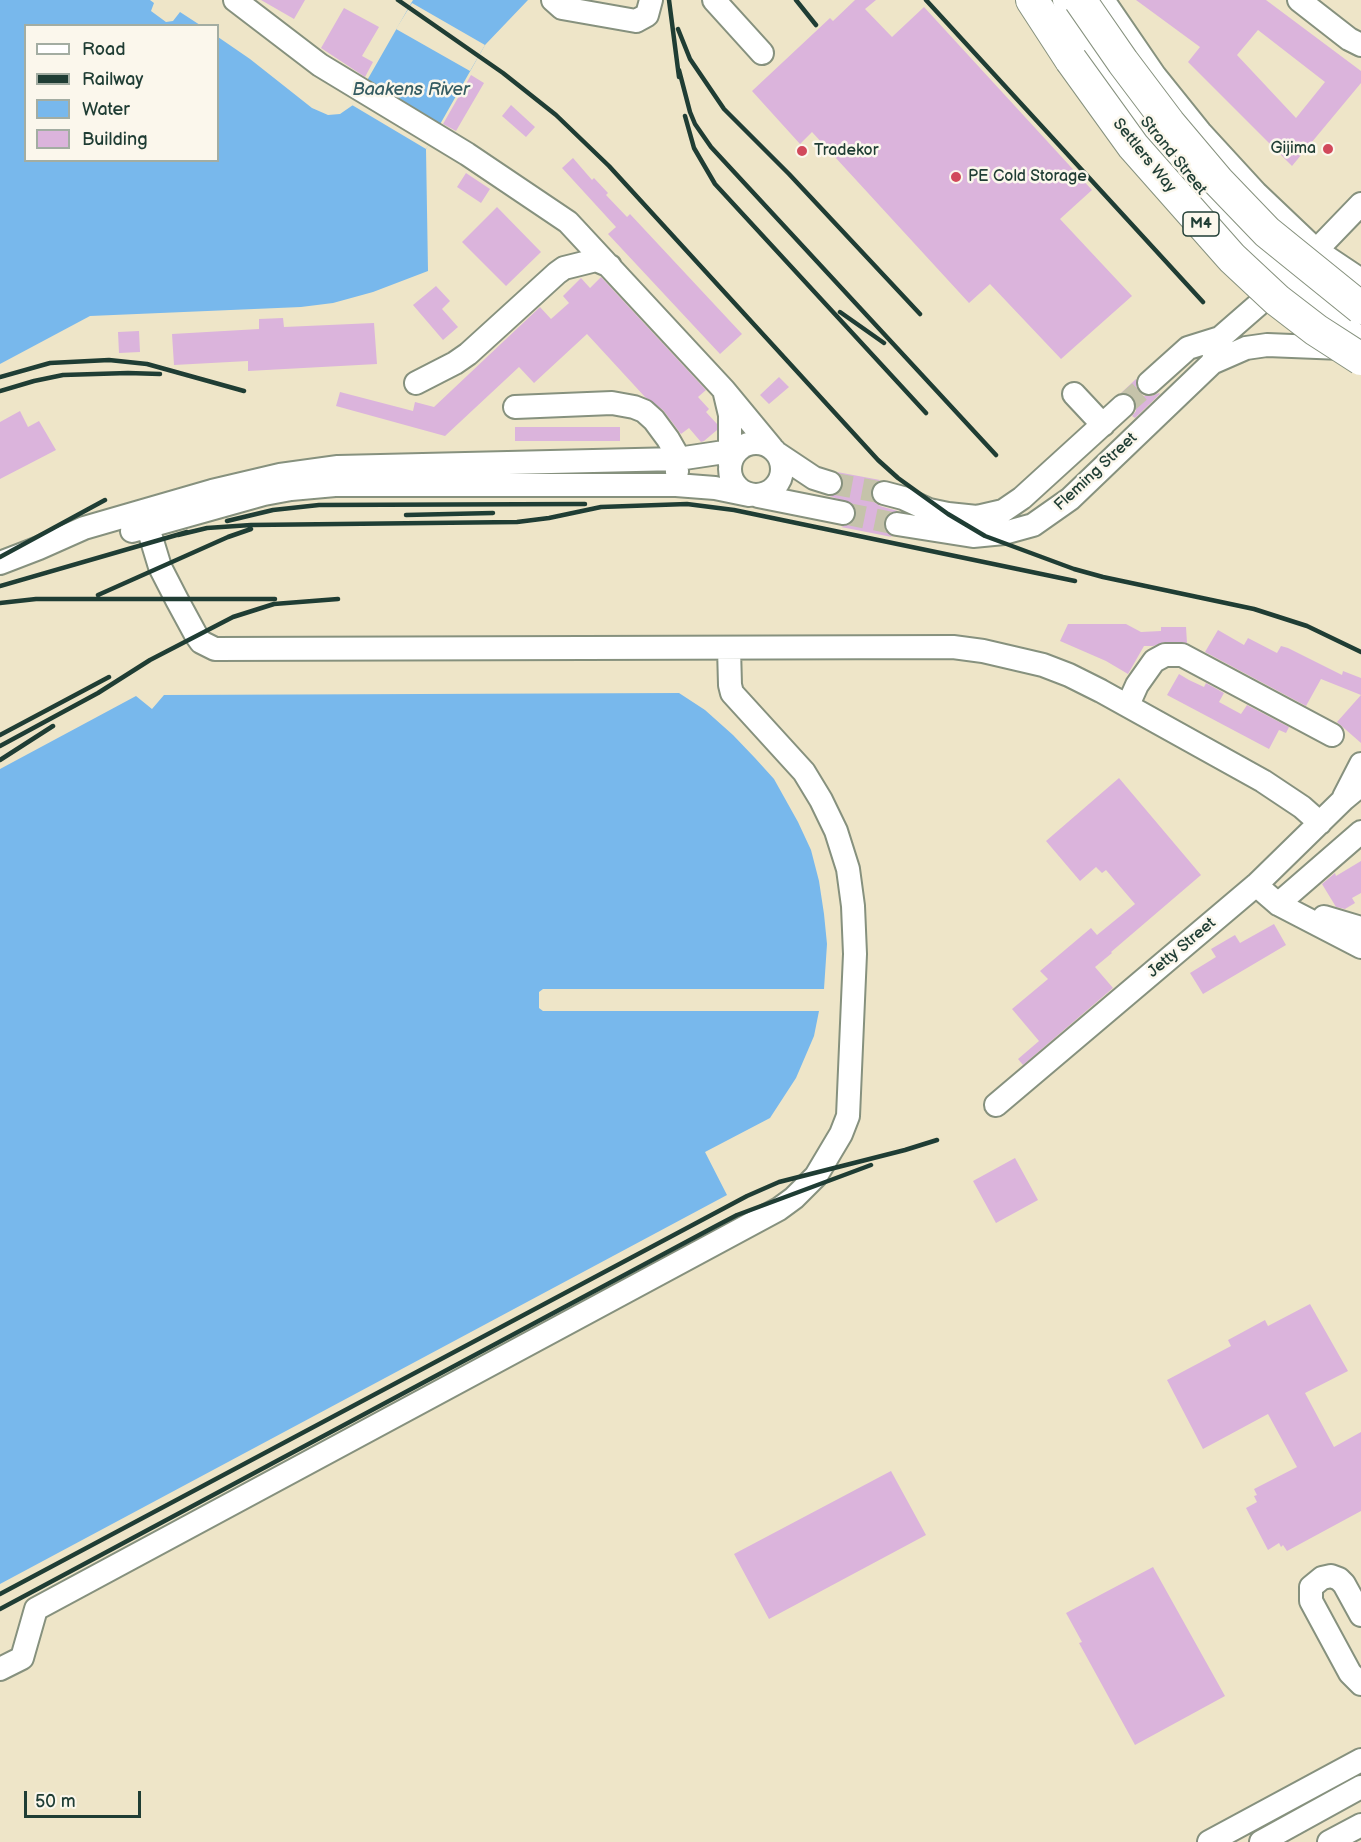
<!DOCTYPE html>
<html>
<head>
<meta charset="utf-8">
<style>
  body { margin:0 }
  #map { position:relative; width:1361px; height:1842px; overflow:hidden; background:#eee5c8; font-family:"Balsamiq Sans",sans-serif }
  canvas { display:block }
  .legend { position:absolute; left:24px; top:24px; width:195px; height:138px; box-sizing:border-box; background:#fbf7ec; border:2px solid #a3ada2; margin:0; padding:8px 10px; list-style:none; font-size:18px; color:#1f3d34 }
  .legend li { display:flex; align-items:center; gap:12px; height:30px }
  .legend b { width:30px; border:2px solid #a3ada2 }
  .scale { position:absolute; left:24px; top:1791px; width:117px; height:27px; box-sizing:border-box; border:3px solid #1f3d34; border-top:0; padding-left:8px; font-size:18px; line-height:21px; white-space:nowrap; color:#1f3d34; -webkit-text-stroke:4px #fbf7ec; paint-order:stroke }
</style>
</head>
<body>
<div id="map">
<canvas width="1361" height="1842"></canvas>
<ul class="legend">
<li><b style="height:8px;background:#fff"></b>Road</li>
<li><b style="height:8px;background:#1f3d34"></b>Railway</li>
<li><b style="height:16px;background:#78b8ec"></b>Water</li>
<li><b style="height:16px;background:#dbb4dc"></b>Building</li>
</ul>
<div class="scale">50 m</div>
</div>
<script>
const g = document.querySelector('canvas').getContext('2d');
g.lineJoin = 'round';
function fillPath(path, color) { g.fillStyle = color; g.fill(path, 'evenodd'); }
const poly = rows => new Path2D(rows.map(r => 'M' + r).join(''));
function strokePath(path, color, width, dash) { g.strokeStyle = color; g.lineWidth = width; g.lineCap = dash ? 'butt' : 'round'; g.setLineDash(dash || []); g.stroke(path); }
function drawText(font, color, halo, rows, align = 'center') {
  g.font = font + ' "Balsamiq Sans",sans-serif'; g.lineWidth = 5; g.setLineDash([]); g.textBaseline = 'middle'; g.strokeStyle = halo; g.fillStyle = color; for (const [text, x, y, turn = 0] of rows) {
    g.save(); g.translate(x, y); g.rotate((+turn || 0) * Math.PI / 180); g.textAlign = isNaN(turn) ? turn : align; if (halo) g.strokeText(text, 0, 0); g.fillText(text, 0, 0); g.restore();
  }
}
fillPath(poly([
  [0,0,150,0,154,3,151,11,166,22,173,21,180,12,200,25,26,26,26,160,218,160,218,37,250,59,312,108,328,115,340,114,353,105,413,0,528,0,485,45,426,149,428,271,373,292,333,303,301,307,90,316,0,364],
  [679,693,705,710,733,735,755,758,774,779,798,822,811,850,819,881,824,914,827,944,824,989,543,989,539,992,539,1008,543,1011,819,1011,814,1036,796,1078,770,1118,705,1152,727,1195,0,1584,0,769,136,696,152,709,164,695]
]), '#78b8ec');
fillPath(poly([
  [412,3,485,45,470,71,396,29],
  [367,81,441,125,426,149,352,105]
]), '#eee5c8');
fillPath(poly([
  [261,0,305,0,294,19],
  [855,0,876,0,865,9,892,37,924,7,1092,190,1060,219,1132,296,1061,359,990,284,969,303,812,132,800,144,752,91,830,18,833,21],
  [1136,0,1266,0,1361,71,1361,83,1292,166,1188,62,1200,47],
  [1258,30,1325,82,1296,118,1237,55],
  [344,8,379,27,362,56,373,62,365,77,321,48],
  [471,75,484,83,456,131,443,124],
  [511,105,535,127,526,137,502,116],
  [573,158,592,180,594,178,608,193,606,195,627,217,630,214,742,334,720,354,608,234,616,227,562,168],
  [466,173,490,189,481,203,457,187],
  [497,207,541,252,506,286,462,242],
  [601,277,706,390,698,397,709,409,706,412,717,424,717,430,704,441,701,442,689,428,681,434,663,410,645,397,587,334,534,383,519,367,445,436,336,406,340,392,413,411,415,402,434,407,540,307,551,319,569,303,563,296,581,278,590,288],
  [436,286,450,301,442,309,458,327,443,340,413,305],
  [283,318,284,327,374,323,377,364,248,371,248,361,174,365,172,334,259,329,259,319],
  [139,331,140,352,119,353,118,332],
  [779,377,789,387,769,404,760,395],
  [1136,379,1136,386,1139,392,1144,396,1152,396,1159,393,1160,394,1135,418,1132,416,1136,411,1136,404,1133,397,1128,393,1121,393],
  [20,411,28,427,39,421,56,450,0,479,0,422],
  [515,427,620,427,620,441,515,441],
  [837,472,880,480,871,489,871,496,874,502,880,506,898,511,887,515,884,521,885,529,892,537,841,527,853,522,856,515,856,508,851,503,829,496,839,493,843,488,843,479],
  [1068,624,1126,624,1141,632,1161,631,1161,627,1186,627,1187,643,1165,642,1153,646,1144,646,1128,674,1106,661,1060,641],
  [1218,630,1244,645,1248,638,1277,653,1281,646,1288,648,1342,675,1343,671,1361,678,1361,743,1337,722,1361,695,1321,679,1306,706,1205,652],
  [1179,674,1189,680,1204,687,1206,683,1224,693,1219,702,1241,714,1247,705,1289,727,1286,733,1279,730,1269,749,1167,695],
  [1119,778,1201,875,1111,952,1112,953,1095,967,1113,988,1023,1065,1018,1059,1039,1041,1012,1009,1048,979,1040,971,1091,928,1097,935,1135,904,1106,870,1102,873,1096,867,1080,881,1046,841],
  [1361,861,1361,893,1352,898,1355,903,1345,909,1336,907,1322,884,1335,873,1336,876],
  [1274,924,1286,945,1203,994,1190,973,1216,957,1211,949,1235,935,1240,943],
  [1015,1158,1038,1200,996,1223,973,1181],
  [1310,1304,1348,1371,1305,1393,1334,1447,1361,1432,1361,1511,1287,1551,1283,1545,1281,1547,1279,1543,1268,1550,1246,1508,1257,1502,1254,1496,1257,1495,1254,1489,1297,1467,1268,1414,1203,1449,1167,1380,1231,1346,1228,1340,1265,1320,1268,1326],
  [891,1471,926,1535,769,1619,734,1554],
  [1153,1567,1225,1696,1135,1745,1079,1643,1082,1642,1066,1613]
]), '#dbb4dc');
strokePath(poly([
  [1123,406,1149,383],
  [830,483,884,493],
  [843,513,897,524]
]), '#c5c3aa', 22, [22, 11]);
const minor = poly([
  [235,0,320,65,467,154,568,222,724,390,772,448],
  [553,0,562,8,636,21,647,15,651,0],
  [714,0,762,53],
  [1064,0,1067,10,1139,113,1225,219,1289,279,1361,339],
  [1103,0,1155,76,1200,132,1256,193,1316,250,1361,280],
  [1299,0,1349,39,1361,45],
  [1306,261,1361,204],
  [1214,362,1246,348,1267,345,1342,348],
  [416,383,455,363,468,354,557,273,564,268,596,260,610,266],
  [1149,383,1188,348,1220,338,1282,284],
  [725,394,730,415,730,465],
  [1074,394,1103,425],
  [515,407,612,403,634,407,644,411,654,420,668,439,676,453,677,472],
  '730 469a26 26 0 1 1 52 0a26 26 0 1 1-52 0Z',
  [778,454,814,478,830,483],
  [884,493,903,498,929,510,948,514,977,517,1003,511,1022,498,1123,406],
  [758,496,843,513],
  [143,511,160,567,177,600,196,635,201,642,215,649,953,647,983,651,1043,665,1069,675,1101,691,1263,781,1302,807,1320,823],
  [897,524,973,536,1004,533,1033,525,1070,499,1212,363,1220,338],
  [132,531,264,494,291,489,335,485,676,485,715,488,749,495],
  [0,563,39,548,84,528,212,491,280,475,338,467,678,459,731,451,748,444],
  [1128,705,1137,685,1154,661,1165,655,1182,655,1332,735],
  [1344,797,1361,764],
  [1256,885,1278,904,1361,947],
  [1278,904,1361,832],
  [1324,917,1361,928],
  [996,1105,1256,885,1344,799,1361,785],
  [1361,1615,1344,1584,1339,1579,1331,1576,1322,1578,1311,1587,1311,1601,1350,1673,1361,1684],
  [0,1669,22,1658,36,1609,779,1209,794,1198,816,1176,841,1134,848,1116,855,954,853,906,848,869,836,831,821,800,804,772,732,693,730,685,729,648],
  [1209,1842,1361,1760],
  [1261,1842,1361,1787],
  [1329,1842,1361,1825]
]);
const highway = poly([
  [1032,0,1071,60]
]);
strokePath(minor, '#86917e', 26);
strokePath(highway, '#86917e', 34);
strokePath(minor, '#fff', 22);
strokePath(highway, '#fff', 32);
strokePath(poly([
  [398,0,503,73,556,115,609,166,878,460,898,478,948,514,985,536,1074,569,1103,577,1254,609,1307,626,1361,652],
  [669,0,679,77],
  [796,0,816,25],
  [926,0,1203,302],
  [678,29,690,59,724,109,789,174,920,314],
  [679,70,690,112,695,124,711,147,996,455],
  [685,116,694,148,715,184,926,413],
  [840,312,884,343],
  [0,377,50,363,109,360,147,364,244,391],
  [0,391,34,381,63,375,128,373,160,374],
  [406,515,493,513],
  [227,521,273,510,319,505,585,504],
  [178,535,207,528,251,525,517,522,549,518,601,507,687,504,734,510,1075,581],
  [0,557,105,500],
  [0,586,187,532],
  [98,595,228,537,251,529],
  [0,603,36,599,275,599],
  [0,735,109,677],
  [0,746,98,693,150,660,233,617,274,604,338,599],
  [0,760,53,726],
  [0,1594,747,1196,779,1182,905,1150,937,1140],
  [0,1609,716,1226,737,1215,871,1165]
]), '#1f3d34', 4.5);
const highwayBridge = poly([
  [1080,0,1123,62,1169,123,1218,181,1267,232,1361,308],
  [1071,60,1133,146,1232,258,1277,300,1316,330,1361,359]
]);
strokePath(highwayBridge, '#86917e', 34, []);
strokePath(highwayBridge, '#fff', 32);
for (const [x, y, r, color] of [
  [1328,149,6,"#d1495b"],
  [802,151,6,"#d1495b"],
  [956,177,6,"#d1495b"]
]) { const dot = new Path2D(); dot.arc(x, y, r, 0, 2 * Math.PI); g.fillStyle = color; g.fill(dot); strokePath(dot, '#fbf7ec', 2); }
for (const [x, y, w] of [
  [1201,224,36]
]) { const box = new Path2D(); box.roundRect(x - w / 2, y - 12, w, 24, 4.5); g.fillStyle = '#fbf7ec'; g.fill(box); strokePath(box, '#1f3d34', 1.5); }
drawText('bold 15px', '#1f3d34', null, [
  ["M4",1201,224]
]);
drawText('16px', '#1f3d34', '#fbf7ec', [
  ["Gijima",1316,149,"right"],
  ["Tradekor",814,151],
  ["PE Cold Storage",968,177]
], 'left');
drawText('16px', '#1f3d34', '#fbf7ec', [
  ["Settlers Way",1144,156,51],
  ["Strand Street",1173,156,51],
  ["Fleming Street",1096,472,-43],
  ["Jetty Street",1182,948,-40]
]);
drawText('italic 18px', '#355c62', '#fbf7ec', [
  ["Baakens River",411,90]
]);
</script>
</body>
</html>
